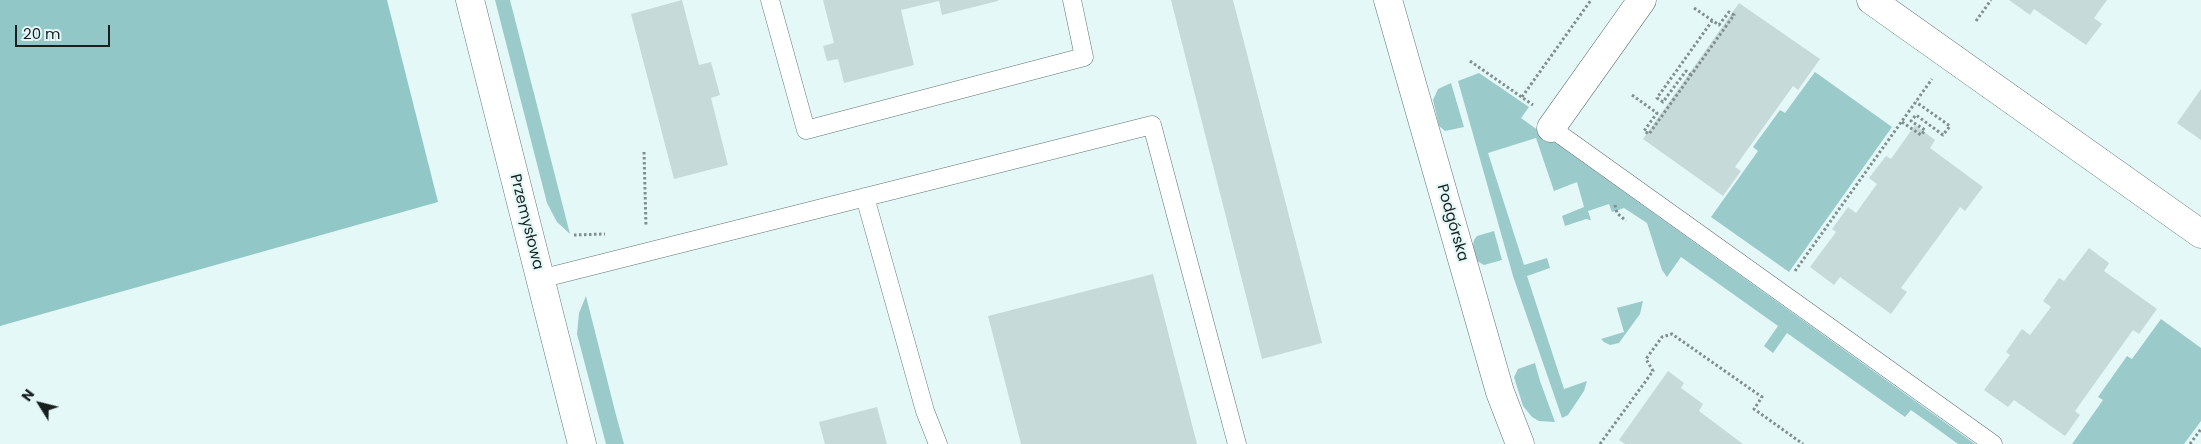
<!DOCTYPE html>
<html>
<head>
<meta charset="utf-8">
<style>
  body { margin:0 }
  #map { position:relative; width:2201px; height:444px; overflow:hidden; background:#e4f8f8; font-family:Poppins,sans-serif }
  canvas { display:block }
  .north { position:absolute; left:15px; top:379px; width:50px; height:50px; -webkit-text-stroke:4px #e4f8f8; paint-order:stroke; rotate:306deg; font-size:14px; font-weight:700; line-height:20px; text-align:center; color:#181f1f }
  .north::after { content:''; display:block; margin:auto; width:18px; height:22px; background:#181f1f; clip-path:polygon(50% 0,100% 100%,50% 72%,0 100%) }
  .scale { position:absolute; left:15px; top:25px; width:95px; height:22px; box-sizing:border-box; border:2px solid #181f1f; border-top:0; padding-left:6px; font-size:15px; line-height:18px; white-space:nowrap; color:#181f1f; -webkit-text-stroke:4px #e4f8f8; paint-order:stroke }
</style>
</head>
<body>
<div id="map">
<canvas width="2201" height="444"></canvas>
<div class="north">N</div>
<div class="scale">20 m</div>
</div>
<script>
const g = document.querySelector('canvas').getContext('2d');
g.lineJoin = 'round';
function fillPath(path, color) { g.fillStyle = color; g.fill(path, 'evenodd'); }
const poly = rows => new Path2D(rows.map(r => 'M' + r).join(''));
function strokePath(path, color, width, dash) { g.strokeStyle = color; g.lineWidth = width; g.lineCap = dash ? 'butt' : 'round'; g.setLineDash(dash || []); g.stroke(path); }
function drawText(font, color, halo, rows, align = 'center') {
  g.font = font + ' Poppins,sans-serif'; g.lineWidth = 4.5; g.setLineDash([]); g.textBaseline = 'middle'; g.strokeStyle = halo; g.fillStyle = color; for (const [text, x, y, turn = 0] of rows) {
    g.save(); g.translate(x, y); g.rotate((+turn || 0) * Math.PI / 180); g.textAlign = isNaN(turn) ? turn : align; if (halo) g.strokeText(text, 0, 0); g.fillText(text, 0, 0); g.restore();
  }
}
fillPath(poly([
  [495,0,510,0,570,234,557,222,547,203],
  [1815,72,1892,127,1789,272,1711,217,1758,151,1753,147,1780,110,1785,113],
  [1479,73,1529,107,1521,118,1975,444,1958,444,1911,410,1905,417,1787,333,1773,353,1764,346,1778,326,1681,257,1667,277,1662,270,1647,223,1624,208,1612,212,1609,204,1588,211,1591,220,1586,219,1565,226,1562,216,1584,207,1577,182,1554,191,1536,138,1488,153,1524,265,1547,258,1550,268,1527,276,1564,389,1587,381,1584,391,1568,415,1562,418,1513,276,1458,81],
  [1451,83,1464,127,1445,131,1439,126,1433,100,1438,89],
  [1494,231,1502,260,1484,265,1477,261,1473,246,1474,240,1477,236],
  [586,296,616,415,624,444,606,444,577,334,579,313],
  [1643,301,1640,314,1619,343,1610,345,1604,342,1601,339,1624,332,1617,308],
  [2161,319,2201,348,2201,421,2184,444,2072,444,2103,400,2098,397,2127,356,2132,359],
  [1535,363,1540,381,1555,422,1539,421,1532,417,1523,406,1514,377,1518,369]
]), '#9bcaca');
fillPath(poly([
  [0,0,387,0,438,202,0,326]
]), '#92c7c7');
fillPath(poly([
  [682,0,699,65,711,62,720,95,711,98,728,165,674,179,631,14],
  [823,0,998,0,998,1,942,15,939,1,901,10,914,65,844,83,838,59,827,61,823,46,834,43],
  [1171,0,1233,0,1322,343,1262,359],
  [2009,0,2107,0,2094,18,2102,24,2086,45,2034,9,2030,15],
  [1739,3,1820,59,1798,90,1793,86,1735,167,1741,171,1723,196,1643,139],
  [2201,89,2201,140,2177,123],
  [1915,125,1935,140,1930,148,1983,187,1965,211,1960,207,1901,288,1907,292,1891,314,1840,277,1834,285,1810,267,1836,232,1832,229,1848,207,1856,213,1877,184,1869,178,1886,156,1891,159],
  [2089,248,2109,263,2104,271,2157,309,2139,334,2133,330,2075,411,2080,415,2065,436,2014,400,2008,407,1984,390,2010,355,2006,352,2022,329,2030,335,2051,307,2043,301,2059,278,2064,281],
  [1153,274,1197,444,1021,444,988,316],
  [1668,371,1684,383,1681,388,1703,404,1699,411,1743,444,1625,444,1619,440],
  [877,407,887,444,825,444,819,422]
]), '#c7dada');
const service = poly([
  [770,0,806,130,1084,57,1072,0],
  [1551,128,1993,444],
  [865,197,925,411,938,444],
  [540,279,1152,125,1237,444]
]);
const minor = poly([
  [1388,0,1500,392,1520,444],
  [1871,0,2201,234],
  [1551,128,1642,0]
]);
const tertiary = poly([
  [470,0,582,444]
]);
strokePath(service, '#637474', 19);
strokePath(minor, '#637474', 29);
strokePath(tertiary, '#637474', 29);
strokePath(poly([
  [1976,21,1991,0],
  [1470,61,1533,105],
  [1691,75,1686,71,1663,102,1657,98,1712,21],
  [1632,95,1657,113,1644,131,1649,134,1734,15,1729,12,1719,25,1694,8],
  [1522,97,1591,0],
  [1902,122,1921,135,1925,130,1911,121,1916,115,1943,135,1950,126,1916,102],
  [644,152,646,227],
  [1615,205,1617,213,1626,221],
  [574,235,605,234],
  [1795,271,1932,79],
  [1600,444,1653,371,1646,359,1662,337,1672,334,1762,397,1754,409,1803,444],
  [2190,444,2201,429]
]), '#818e8e', 3, [2.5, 2.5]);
strokePath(service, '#fff', 18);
strokePath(minor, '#fff', 28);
strokePath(tertiary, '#fff', 28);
drawText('15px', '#181f1f', '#e4f8f8', [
  ["Przemysłowa",526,222,76],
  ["Podgórska",1452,223,74]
]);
</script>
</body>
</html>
